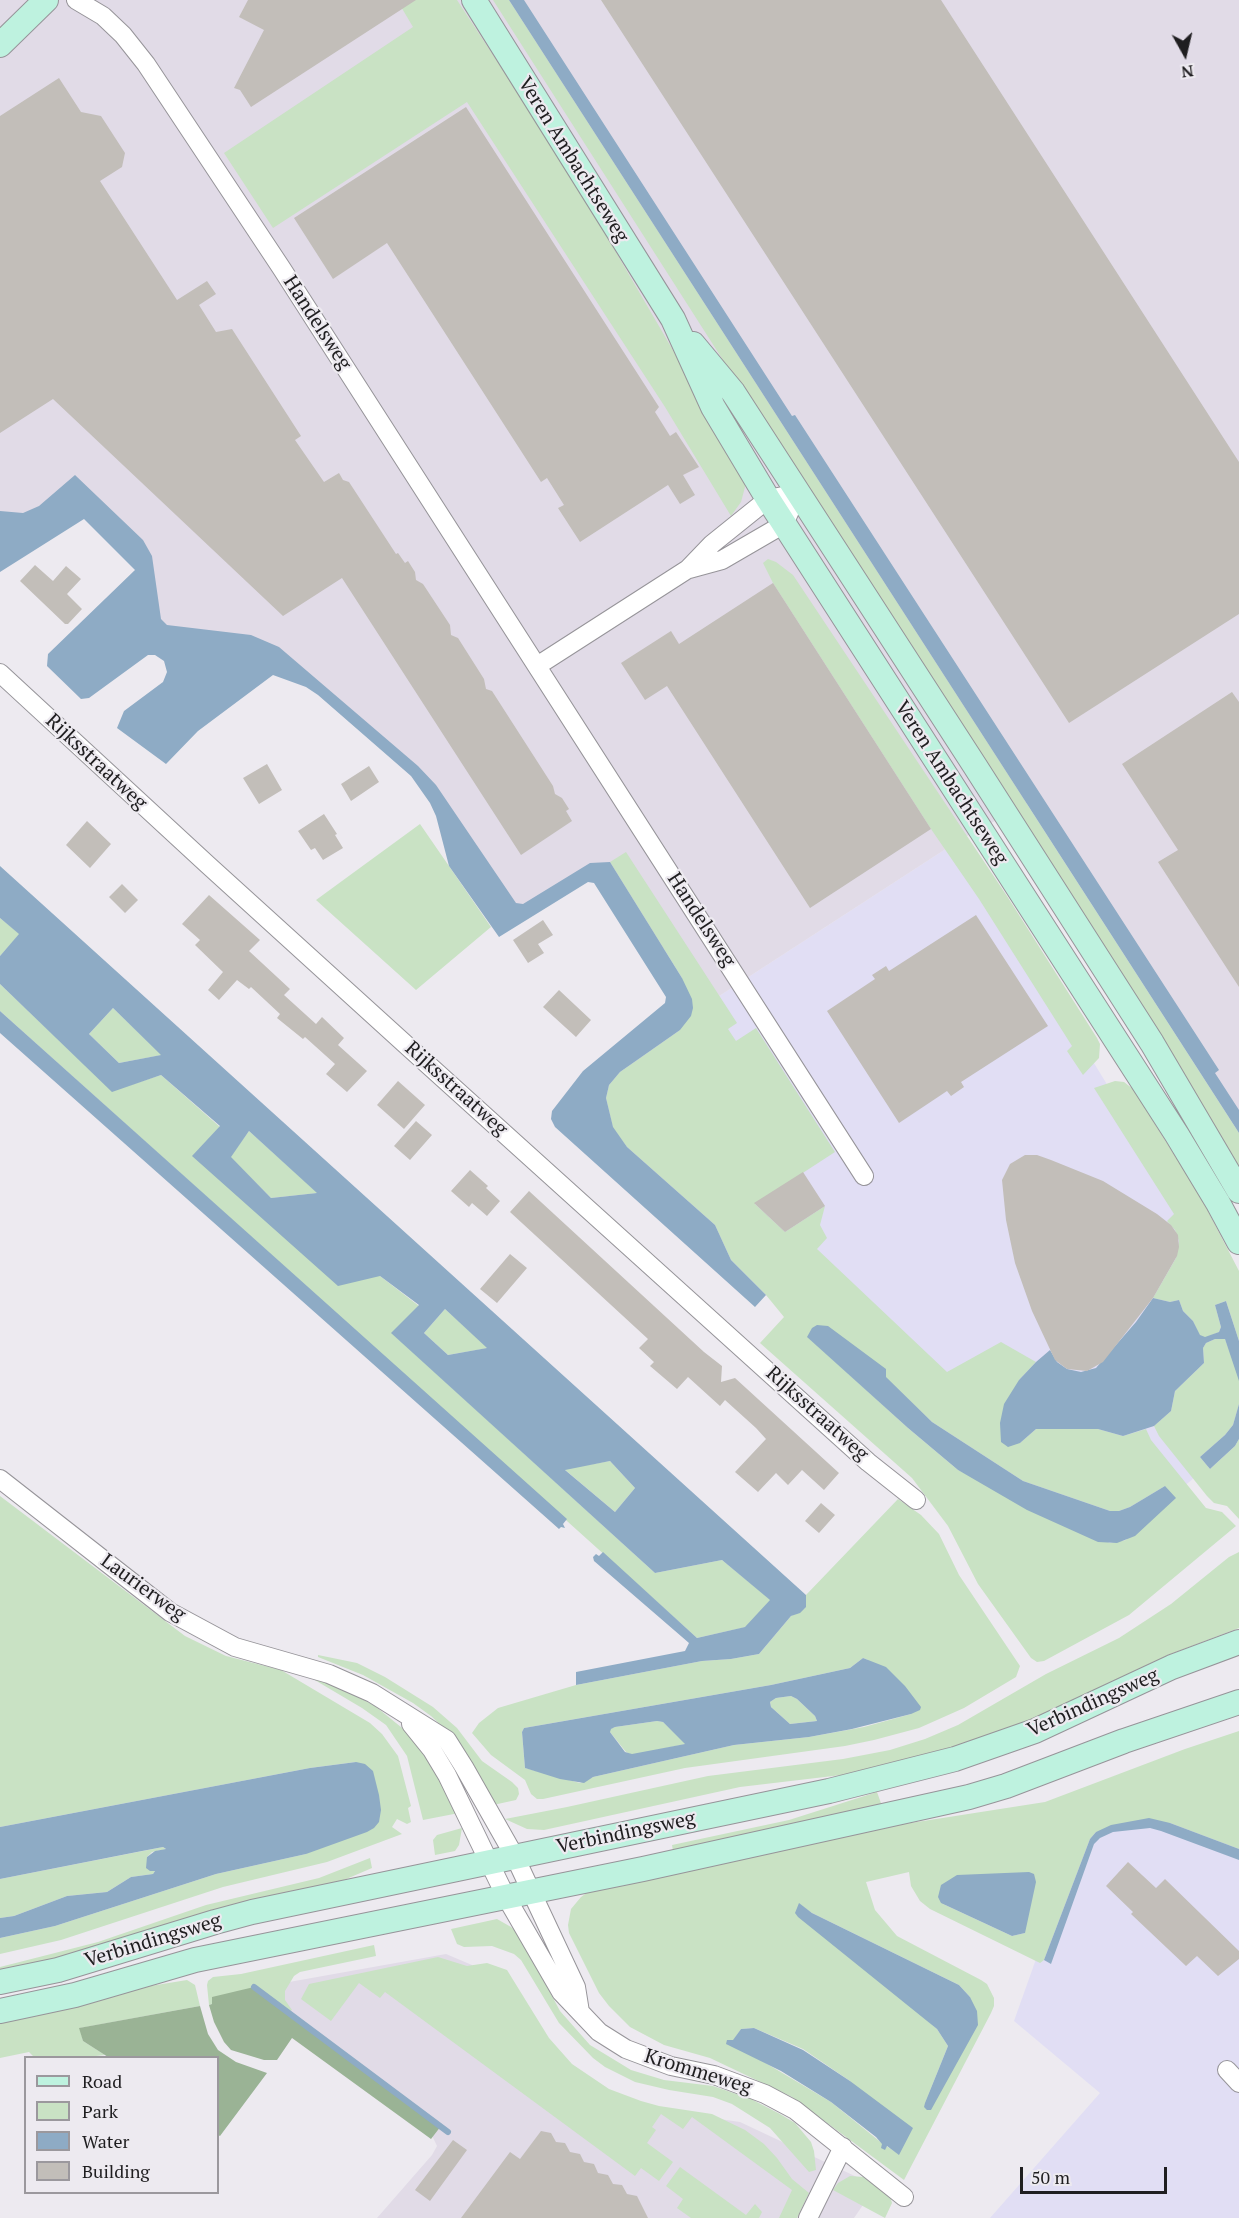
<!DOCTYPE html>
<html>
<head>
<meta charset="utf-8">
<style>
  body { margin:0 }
  #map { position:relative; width:1239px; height:2218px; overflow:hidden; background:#edeaf0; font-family:"PT Serif",serif }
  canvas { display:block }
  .legend { position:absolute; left:24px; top:2056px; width:195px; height:138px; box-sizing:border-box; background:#edeaf0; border:2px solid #9b989d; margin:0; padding:8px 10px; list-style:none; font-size:18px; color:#1f1e20 }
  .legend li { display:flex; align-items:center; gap:12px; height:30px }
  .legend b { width:30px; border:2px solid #9b989d }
  .north { position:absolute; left:1155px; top:24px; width:60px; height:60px; -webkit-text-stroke:4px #edeaf0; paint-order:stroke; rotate:172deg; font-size:16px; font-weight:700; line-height:24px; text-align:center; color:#1f1e20 }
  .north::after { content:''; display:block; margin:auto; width:21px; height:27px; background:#1f1e20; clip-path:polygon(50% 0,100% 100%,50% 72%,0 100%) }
  .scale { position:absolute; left:1020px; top:2167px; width:147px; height:27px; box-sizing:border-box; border:3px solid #1f1e20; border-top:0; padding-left:8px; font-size:18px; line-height:21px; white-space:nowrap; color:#1f1e20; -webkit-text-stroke:4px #edeaf0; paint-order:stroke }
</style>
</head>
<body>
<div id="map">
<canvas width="1239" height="2218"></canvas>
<ul class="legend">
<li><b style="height:8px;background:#bef2df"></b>Road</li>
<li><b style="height:16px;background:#c9e2c4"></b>Park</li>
<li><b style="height:16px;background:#8eabc5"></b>Water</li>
<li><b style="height:16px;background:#c2beb9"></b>Building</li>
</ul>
<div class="north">N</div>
<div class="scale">50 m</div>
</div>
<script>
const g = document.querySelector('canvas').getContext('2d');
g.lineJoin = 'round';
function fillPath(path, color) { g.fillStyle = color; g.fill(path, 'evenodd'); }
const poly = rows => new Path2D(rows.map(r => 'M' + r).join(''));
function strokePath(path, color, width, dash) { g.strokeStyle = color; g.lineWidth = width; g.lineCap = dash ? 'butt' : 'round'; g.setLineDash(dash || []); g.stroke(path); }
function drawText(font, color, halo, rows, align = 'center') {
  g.font = font + ' "PT Serif",serif'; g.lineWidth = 4.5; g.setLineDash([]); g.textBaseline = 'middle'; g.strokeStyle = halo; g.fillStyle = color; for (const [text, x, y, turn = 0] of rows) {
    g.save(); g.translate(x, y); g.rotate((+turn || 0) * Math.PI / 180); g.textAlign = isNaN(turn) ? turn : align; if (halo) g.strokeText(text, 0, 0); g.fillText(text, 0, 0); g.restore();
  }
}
fillPath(poly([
  [958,841,1179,1202,1239,1358,1239,1437,1219,1457,1127,1534,940,1447,562,1118,710,1002],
  [1123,1810,1239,1828,1239,2218,990,2218,1100,2093,1014,2021,1078,1841]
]), '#e1def4');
fillPath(poly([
  [0,0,1239,0,1239,1133,1037,798,958,841,710,1002,596,872,513,915,435,794,296,671,168,642,132,547,75,499,0,536],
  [446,1954,505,1979,552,2057,616,2104,740,2122,876,2186,854,2218,377,2218,432,2155,437,2146,427,2125,250,1989]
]), '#e1dbe7');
fillPath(poly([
  [397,0,457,0,567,168,738,462,744,476,745,487,741,502,731,516,665,407,467,102,273,228,224,153,413,27],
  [493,0,509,0,1239,1133,1239,1178,1193,1096],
  [768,559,776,562,793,575,1007,896,1097,1038,1100,1044,1099,1058,1083,1075,1067,1051,1072,1046,979,899,931,829,773,583,763,563],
  [420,824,491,927,416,990,316,900],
  [626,852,737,1023,728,1029,736,1041,756,1028,835,1152,755,1204,785,1232,825,1206,820,1225,827,1238,817,1249,947,1372,1001,1342,1036,1362,1019,1380,1020,1443,1036,1429,1098,1429,1123,1436,1146,1429,1151,1440,1206,1508,1222,1512,1236,1526,1129,1615,1044,1661,1037,1662,1031,1658,978,1584,948,1526,912,1478,760,1343,784,1317,766,1295,731,1260,715,1225,627,1147,613,1128,606,1098,609,1085,620,1072,680,1030,682,978,610,862],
  [808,1337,885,1369,885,1377,932,1422,1023,1481,1110,1511,1119,1511,1130,1507,1165,1486,1126,1540,1110,1543,958,1470,908,1428],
  [0,918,20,934,0,956],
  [0,984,112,1091,161,1075,220,1127,193,1156,380,1276,419,1306,392,1333,655,1573,722,1560,771,1600,746,1627,697,1638,0,1011],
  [113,1008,162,1055,119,1063,89,1034],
  [1115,1081,1124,1082,1133,1089,1200,1196,1239,1271,1239,1341,1226,1301,1215,1305,1221,1327,1219,1332,1205,1338,1200,1336,1193,1321,1183,1311,1179,1300,1170,1302,1153,1298,1176,1258,1179,1241,1175,1230,1167,1221,1174,1214,1094,1088],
  [249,1131,318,1193,271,1198,230,1157],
  [445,1309,488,1348,448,1355,424,1333],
  [1215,1339,1225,1339,1239,1376,1239,1404,1233,1425,1225,1435,1200,1457,1210,1469,1235,1446,1239,1439,1239,1519,1227,1506,1214,1503,1207,1496,1159,1436,1154,1426,1171,1411,1175,1391,1204,1363,1203,1348,1206,1343],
  [610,1461,635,1488,615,1512,564,1469],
  [0,1496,185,1636,226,1656,281,1670,370,1723,382,1734,398,1756,411,1806,408,1808,411,1822,407,1824,397,1819,392,1827,402,1834,327,1862,223,1887,61,1940,0,1954,0,1938,55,1926,216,1874,306,1854,356,1762,310,1768,0,1827],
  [898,1499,921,1515,939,1534,959,1575,1020,1666,1016,1677,964,1708,919,1728,874,1740,845,1746,685,1768,543,1799,537,1799,531,1794,525,1780,491,1755,472,1733,479,1723,498,1708,576,1685,702,1661,731,1659,759,1654,791,1616,805,1608,806,1595],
  [863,1658,868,1660,911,1714,864,1727,809,1737,734,1745,593,1777,580,1783,525,1768,522,1732,524,1728,771,1685,850,1668],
  [1239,1552,1239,1628,1168,1655,1045,1714,993,1735,942,1752,850,1774,740,1787,544,1830,527,1829,505,1819,567,1807,708,1776,843,1759,890,1750,925,1739,958,1725,1046,1674,1119,1638,1171,1604,1229,1557],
  [318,1655,357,1663,385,1677,433,1707,457,1728,482,1761,512,1782,518,1788,519,1794,516,1800,493,1805,446,1730,431,1716,413,1703,363,1675,318,1657],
  [308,1676,343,1689,375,1706,412,1736,430,1759,459,1813,423,1820,407,1756,386,1725,362,1708],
  [791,1696,797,1699,815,1716,817,1721,790,1724,771,1707,770,1702,776,1698],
  [657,1721,663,1722,686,1744,632,1755,626,1752,610,1732,610,1729,615,1727],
  [1239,1731,1239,1849,1170,1823,1096,1832,1090,1839,1044,1960,1040,1963,930,1909,920,1901,911,1886,909,1872,866,1882,875,1910,897,1936,981,1980,987,1984,994,1998,994,2006,991,2013,904,2180,792,2097,710,2058,664,2045,630,2027,609,2006,599,1993,569,1933,568,1925,571,1909,581,1897,588,1892,904,1824,1045,1802,1185,1749],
  [941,1903,1025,1933,1012,1936],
  [799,1904,812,1913,959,1985,970,1997,925,2103,948,2046,937,2029],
  [754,2028,803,2049,850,2081,899,2154,883,2144,831,2102,727,2040,733,2041,741,2029],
  [877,1792,882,1806,673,1851,672,1845,789,1820],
  [462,1828,459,1845,455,1851,435,1855,433,1840,437,1835],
  [163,1847,166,1849,152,1852,147,1857,155,1871,153,1874,131,1877,107,1892,67,1896,14,1916,0,1918,0,1879],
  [370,1858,372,1868,337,1883,0,1976,0,1967,98,1942,206,1905,319,1878],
  [497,1919,511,1927,519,1934,560,2011,590,2045,631,2070,664,2080,713,2086,751,2099,780,2114,795,2123,811,2142,814,2151,816,2170,809,2172,770,2128,732,2104,713,2097,669,2090,635,2082,605,2067,593,2058,559,2023,521,1960,514,1954,492,1946,464,1947,457,1944,451,1929],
  [374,1945,376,1956,300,1972,294,1976,285,1991,285,2000,292,2010,288,2012,254,1987,209,2005,207,1985,208,1981,213,1977,241,1974],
  [438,1957,467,1966,487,1963,507,1970,549,2038,572,2064,609,2089,641,2101,659,2106,712,2114,745,2130,764,2144,777,2158,792,2179,809,2193,797,2218,779,2218,792,2190,692,2117,683,2129,661,2114,652,2127,656,2130,647,2143,673,2162,659,2181,641,2168,635,2176,385,1992,380,1998,359,1983,331,2021,301,1999,309,1984],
  [187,1980,195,1985,200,2006,80,2028,83,2041,105,2055,87,2057,34,2057,29,2052,0,2058,0,2018,132,1989],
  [680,2167,746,2215,755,2204,762,2212,759,2218,691,2218,677,2208,683,2199,666,2186],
  [850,2176,864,2177,890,2196,892,2203,885,2218,833,2190,838,2183]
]), '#c9e2c4');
fillPath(poly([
  [254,1987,288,2012,441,2126,431,2139,292,2038,277,2060,264,2060,231,2050,224,2042,214,2022,209,2005,212,2004,212,1997],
  [200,2006,208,2034,218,2050,236,2062,267,2073,220,2136,218,2135,218,2058,108,2057,83,2041,79,2028]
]), '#9ab395');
fillPath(poly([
  [509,0,524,0,792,416,795,415,1219,1070,1215,1073,1239,1110,1239,1133],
  [75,475,143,540,152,556,161,619,167,625,251,635,279,647,418,766,436,785,516,903,523,904,590,863,610,862,682,978,692,999,693,1008,691,1016,680,1030,620,1072,609,1085,606,1098,613,1127,627,1147,715,1225,731,1260,766,1295,755,1307,555,1127,551,1119,552,1111,583,1071,665,1003,666,997,594,883,588,882,499,937,449,866,436,816,430,803,411,776,318,695,306,687,273,675,198,731,166,764,117,728,124,711,163,682,167,672,164,661,155,655,148,655,89,698,81,699,47,666,48,654,135,570,84,519,0,572,0,511,23,513,39,506],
  [0,866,806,1595,806,1607,800,1613,791,1616,759,1654,731,1659,702,1661,576,1685,576,1672,685,1651,689,1643,594,1561,593,1557,596,1554,599,1556,603,1552,697,1638,745,1627,770,1600,722,1560,655,1573,391,1333,419,1305,380,1276,338,1286,192,1156,220,1126,161,1075,112,1092,0,984,0,956,19,934,0,918],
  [113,1008,161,1055,119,1063,89,1034],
  [249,1131,317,1193,271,1198,231,1157],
  [445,1309,487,1348,448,1355,424,1333],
  [610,1461,635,1488,615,1512,565,1470],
  [0,1011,567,1519,563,1524,565,1528,561,1527,559,1529,0,1033],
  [1153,1298,1170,1302,1179,1300,1183,1311,1193,1321,1200,1335,1205,1337,1219,1332,1221,1327,1215,1305,1226,1301,1239,1341,1239,1381,1225,1339,1215,1339,1206,1343,1203,1348,1204,1363,1175,1391,1171,1411,1154,1426,1123,1436,1098,1429,1036,1429,1020,1443,1008,1447,1001,1442,1000,1423,1004,1404,1019,1380,1036,1362,1050,1350,1057,1362,1067,1369,1081,1372,1096,1368,1136,1322],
  [817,1325,828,1326,886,1369,886,1377,932,1422,1023,1481,1110,1511,1119,1511,1130,1507,1165,1486,1176,1498,1135,1536,1117,1543,1098,1542,1027,1510,958,1470,908,1428,807,1337,812,1328],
  [1239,1404,1239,1439,1235,1446,1210,1469,1200,1457,1225,1435,1233,1425],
  [863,1658,886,1667,905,1686,921,1707,920,1710,911,1714,852,1729,809,1737,734,1745,593,1777,584,1783,560,1779,525,1768,522,1732,524,1728,771,1685,850,1668],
  [791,1696,797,1699,815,1716,817,1721,790,1724,771,1707,770,1702,776,1698],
  [657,1721,663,1722,685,1744,632,1754,625,1752,610,1732,611,1729,615,1727],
  [356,1762,365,1764,373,1771,379,1795,381,1810,379,1822,374,1828,367,1832,306,1854,216,1874,55,1926,0,1938,0,1918,14,1916,67,1896,107,1892,131,1877,153,1874,155,1871,150,1871,146,1868,147,1857,155,1851,166,1849,163,1847,142,1851,0,1879,0,1827,310,1768],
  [1149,1818,1170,1823,1239,1849,1239,1860,1161,1831,1150,1828,1113,1832,1100,1838,1094,1844,1051,1964,1044,1960,1090,1839,1096,1832,1111,1825],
  [1029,1872,1034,1874,1036,1882,1025,1933,1012,1936,941,1903,938,1897,941,1885,957,1875],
  [799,1903,812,1913,959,1985,970,1997,977,2011,978,2025,931,2110,927,2110,924,2107,925,2103,948,2046,937,2029,798,1917,795,1913],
  [754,2028,803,2050,850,2081,913,2128,899,2155,887,2146,885,2150,881,2148,882,2144,876,2137,831,2102,781,2071,726,2044,727,2040,733,2040,741,2029]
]), '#8eabc5');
strokePath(poly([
  [254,1987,448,2132]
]), '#8eabc5', 6);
fillPath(poly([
  [248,0,416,0,251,107,240,90,234,88,264,30,239,17],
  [601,0,941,0,1239,462,1239,614,1069,723],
  [59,78,81,112,101,116,125,153,122,167,100,181,177,300,207,281,216,294,199,305,216,332,232,329,301,436,295,440,324,482,339,473,343,480,349,482,396,554,398,553,405,563,408,561,415,572,416,580,423,584,450,625,451,635,458,638,484,679,486,689,492,691,553,786,555,794,562,798,569,809,566,811,572,821,521,855,342,578,283,616,53,399,0,433,0,116],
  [466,107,659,407,655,412,670,436,676,432,699,467,683,475,695,495,680,504,668,485,580,542,558,508,564,505,547,478,541,482,387,243,333,279,294,218],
  [35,565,53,581,66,566,81,579,67,594,82,609,68,624,65,624,20,581],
  [773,583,931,829,810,908,667,686,645,700,621,663,671,631,679,644],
  [1232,692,1239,702,1239,987,1158,862,1178,850,1122,764],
  [267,764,282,790,259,804,243,778],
  [369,766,379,782,351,801,341,784],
  [324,814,337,834,335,835,343,848,323,860,315,848,311,850,298,831],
  [87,821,111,844,90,868,66,845],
  [122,884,138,900,125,913,109,897],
  [209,895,260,940,249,951,290,989,284,995,316,1024,322,1017,344,1038,338,1045,367,1071,347,1092,326,1074,335,1064,305,1037,303,1039,277,1018,280,1014,251,987,249,989,237,980,219,1000,208,990,223,972,195,945,200,940,182,924],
  [976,915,1048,1026,961,1082,964,1087,951,1096,947,1091,899,1123,827,1011,875,979,872,975,886,966,889,971],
  [543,920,553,935,538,944,544,953,528,963,513,940],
  [559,990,591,1020,576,1037,543,1007],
  [398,1081,425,1105,404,1129,377,1105],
  [416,1121,432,1135,410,1160,394,1146],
  [1025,1155,1037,1155,1051,1160,1103,1181,1157,1214,1171,1225,1178,1235,1179,1247,1177,1256,1153,1298,1103,1362,1087,1371,1067,1369,1055,1360,1032,1311,1015,1263,1006,1220,1002,1180,1010,1164],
  [470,1170,488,1186,486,1188,500,1201,487,1216,472,1203,469,1207,451,1191],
  [803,1172,825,1206,785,1232,754,1203],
  [529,1191,704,1352,722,1366,721,1382,735,1378,839,1473,824,1490,802,1470,788,1485,776,1473,758,1492,735,1472,766,1439,756,1428,725,1400,720,1406,688,1377,677,1389,650,1366,654,1362,639,1348,648,1339,510,1212],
  [510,1254,527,1268,497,1303,480,1289],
  [821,1503,835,1515,819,1533,805,1521],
  [1128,1862,1156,1888,1165,1879,1239,1951,1239,1959,1218,1976,1197,1956,1186,1966,1131,1914,1133,1912,1106,1886],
  [541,2131,551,2133,556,2142,565,2143,570,2152,580,2154,584,2162,594,2164,598,2173,608,2175,613,2184,622,2185,627,2194,637,2196,648,2218,461,2218,510,2152,520,2159],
  [453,2140,467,2150,430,2201,415,2190]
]), '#c2beb9');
const street = poly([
  [76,0,103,16,123,35,146,64,282,269,864,1176],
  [689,569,722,560,784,524,798,493],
  [537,666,688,569,712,544,768,499,798,493],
  [0,673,208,865,404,1043,868,1462,916,1500],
  [0,1479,170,1612,235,1647,329,1674,372,1693,447,1740,464,1767,515,1857,576,1987,580,2012],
  [411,1724,432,1750,447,1775,506,1897,561,1992,599,2032,626,2049,671,2066,714,2075,765,2094,795,2110,904,2197],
  [1227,2070,1239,2083],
  [808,2218,843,2147]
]);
const secondary = poly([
  [474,0,673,319,713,407,768,499,1177,1135,1218,1203,1239,1242],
  [0,45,46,0],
  [693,344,733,392,975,766,1152,1043,1239,1191],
  [0,1982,58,1970,215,1922,252,1912,829,1791,955,1759,1035,1731,1172,1667,1239,1642],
  [0,2011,75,1995,195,1960,643,1869,969,1797,1006,1786,1124,1741,1239,1702]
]);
strokePath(street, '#969499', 20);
strokePath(secondary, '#969499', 26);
strokePath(street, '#fff', 18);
strokePath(secondary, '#bef2df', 24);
drawText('20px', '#1f1e20', '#edeaf0', [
  ["Veren Ambachtseweg",573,160,58],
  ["Handelsweg",317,323,57],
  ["Rijksstraatweg",96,762,43],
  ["Veren Ambachtseweg",951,783,57],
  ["Handelsweg",701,920,57],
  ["Rijksstraatweg",456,1089,42],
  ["Rijksstraatweg",817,1414,42],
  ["Laurierweg",143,1588,36],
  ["Verbindingsweg",1093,1703,-24],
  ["Verbindingsweg",626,1833,-12],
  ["Verbindingsweg",153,1941,-17],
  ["Krommeweg",698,2072,17]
]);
</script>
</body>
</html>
